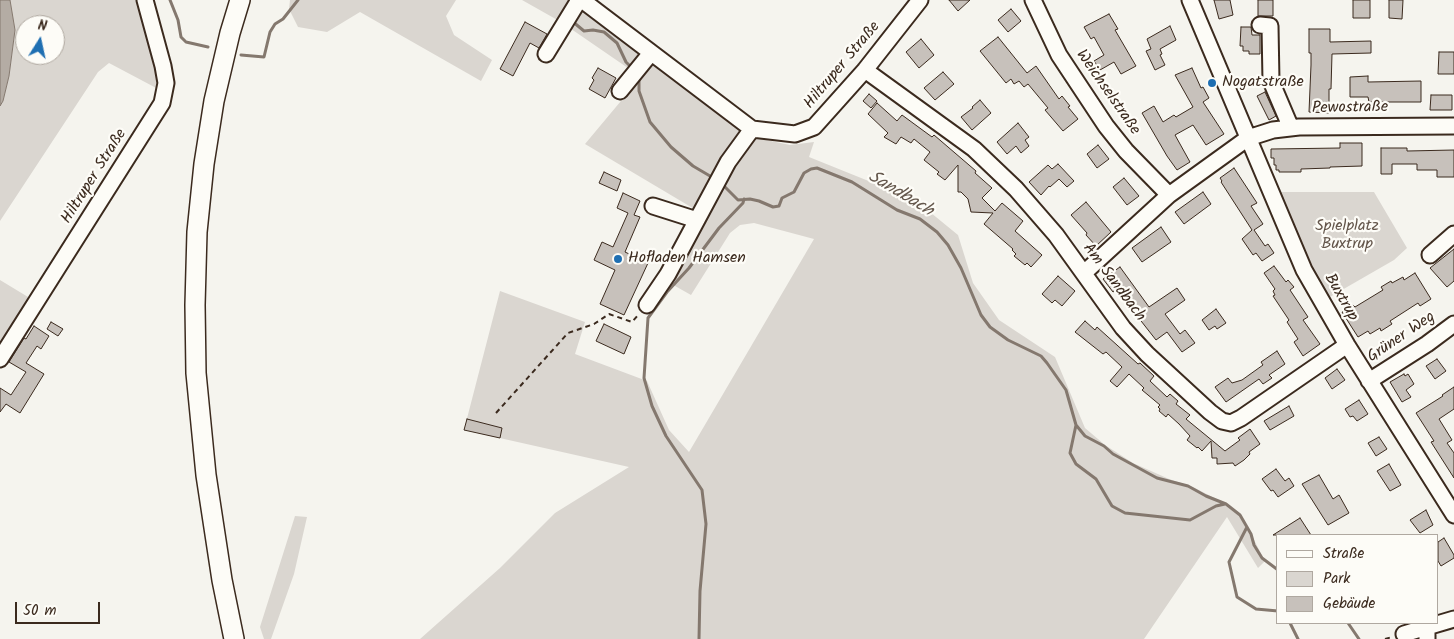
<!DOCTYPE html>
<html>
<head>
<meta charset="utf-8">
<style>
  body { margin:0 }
  #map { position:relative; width:1454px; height:639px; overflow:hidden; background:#f5f4ee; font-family:Kalam,sans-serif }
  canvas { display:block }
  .legend { position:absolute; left:1276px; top:534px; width:162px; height:90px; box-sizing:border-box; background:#fdfcf7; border:1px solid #afa8a0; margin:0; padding:6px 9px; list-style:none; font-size:15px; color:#3b2a1e }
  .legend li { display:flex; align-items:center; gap:10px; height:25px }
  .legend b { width:25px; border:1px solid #afa8a0 }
  .north { position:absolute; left:15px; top:15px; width:50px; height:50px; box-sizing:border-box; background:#fdfcf7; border:1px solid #afa8a0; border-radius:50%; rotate:10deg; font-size:14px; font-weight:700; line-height:20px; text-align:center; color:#3b2a1e }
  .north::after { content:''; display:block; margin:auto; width:18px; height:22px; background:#1f6fb2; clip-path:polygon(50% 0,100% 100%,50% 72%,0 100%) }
  .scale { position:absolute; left:15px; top:602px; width:85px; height:22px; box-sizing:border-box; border:2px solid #3b2a1e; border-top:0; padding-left:6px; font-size:15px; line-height:18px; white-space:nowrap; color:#3b2a1e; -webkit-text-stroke:4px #fdfcf7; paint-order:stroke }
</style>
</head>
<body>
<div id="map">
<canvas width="1454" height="639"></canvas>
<ul class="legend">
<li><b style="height:6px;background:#fdfcf7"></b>Straße</li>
<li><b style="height:14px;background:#dad6d0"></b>Park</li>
<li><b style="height:14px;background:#c7c1bb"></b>Gebäude</li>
</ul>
<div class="north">N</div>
<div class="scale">50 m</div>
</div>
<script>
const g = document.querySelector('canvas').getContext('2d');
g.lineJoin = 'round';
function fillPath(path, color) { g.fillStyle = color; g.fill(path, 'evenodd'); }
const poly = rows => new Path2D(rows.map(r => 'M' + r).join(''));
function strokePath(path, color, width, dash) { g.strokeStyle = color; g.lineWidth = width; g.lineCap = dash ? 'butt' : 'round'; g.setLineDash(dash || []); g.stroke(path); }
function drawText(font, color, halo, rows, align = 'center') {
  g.font = font + ' Kalam,sans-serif'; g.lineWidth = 4.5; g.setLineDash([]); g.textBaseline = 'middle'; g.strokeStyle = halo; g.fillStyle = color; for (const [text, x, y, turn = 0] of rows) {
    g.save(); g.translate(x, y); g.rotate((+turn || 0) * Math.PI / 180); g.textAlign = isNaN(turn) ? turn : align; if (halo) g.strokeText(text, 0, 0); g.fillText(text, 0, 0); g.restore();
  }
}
fillPath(poly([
  [10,0,142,0,159,65,160,90,109,63,98,72,0,221,0,106,3,101,9,76,15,30],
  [25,25,55,25,55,55,25,55],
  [290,0,456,0,446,16,454,35,492,60,481,81,360,12,327,32,298,27,289,9],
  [522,0,573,0,752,137,790,145,814,142,809,157,876,184,925,208,958,235,973,283,999,320,1055,357,1085,428,1105,445,1133,463,1169,479,1193,487,1224,503,1241,515,1265,561,1258,568,1227,517,1144,639,420,639,500,568,555,513,629,467,464,430,500,291,585,322,575,354,647,381,669,430,689,452,814,239,754,223,740,225,730,233,691,295,668,282,696,210,585,144,641,77,561,22],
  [1280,192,1374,192,1407,248,1394,260,1328,298,1322,289],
  [0,280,33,300,0,353],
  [295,516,307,517,294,574,271,639,264,639,260,627]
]), '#dad6d0');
const water = poly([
  [0,0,10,0,15,30,9,76,3,101,0,106,0,0]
]);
fillPath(water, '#b4aca4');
strokePath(water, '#84786e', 1);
strokePath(poly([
  [170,0,178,20,181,37,186,42,208,47],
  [572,21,584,31,593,30,604,32,617,43,626,62,633,69],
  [241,55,264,57,270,32,275,24,283,19,298,0],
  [639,76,639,91,650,122,671,147,693,166,710,176],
  [721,183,738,200,750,199,759,201,773,207,779,206,782,198,794,192,804,173,811,169,817,168,852,182,897,210,920,219,937,232,948,245,961,268,981,315,990,327,1008,340,1041,356,1047,363,1066,390,1076,425,1085,436,1104,446,1113,454,1157,478,1188,486,1206,496,1226,504,1240,515,1251,534,1254,545,1262,558,1278,570],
  [1076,425,1070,453,1076,464,1096,479,1112,506,1125,513,1190,520,1216,506,1225,504],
  [1247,527,1229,562,1237,597,1256,609,1278,611],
  [1290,623,1298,639],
  [1348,623,1359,639],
  [699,639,700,591,706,524,702,490,666,436,652,406,644,378,648,318,667,292,689,268,719,228,743,203,744,199]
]), '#84786e', 3);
const building = poly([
  [949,0,970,0,958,11,949,0],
  [1214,0,1230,0,1233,15,1219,19,1214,0],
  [1258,0,1273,0,1273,16,1258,16,1258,0],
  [1353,0,1370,0,1370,18,1353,18,1353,0],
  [1389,0,1403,0,1402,19,1389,18,1389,0],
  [1011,9,1021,21,1008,32,998,20,1011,9],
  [1109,14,1118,29,1115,30,1136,66,1121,74,1114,62,1100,70,1094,61,1104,55,1094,37,1091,39,1084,27,1109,14],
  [525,22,547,34,539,48,530,43,513,76,500,69,525,22],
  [1170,26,1176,40,1160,49,1162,54,1160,55,1165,65,1155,70,1146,51,1151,49,1147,39,1170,26],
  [1241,27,1251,27,1252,35,1260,35,1260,54,1249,54,1249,51,1243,51,1243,46,1240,46,1241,27],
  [1309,29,1330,29,1330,42,1371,41,1371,53,1332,54,1331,89,1329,89,1329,113,1309,112,1311,65,1311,53,1309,53,1309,29],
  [998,37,1027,73,1036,66,1059,99,1062,96,1070,106,1068,107,1078,119,1063,131,1045,110,1048,108,1028,84,1024,87,1019,81,1014,84,1011,79,1006,83,980,51,998,37],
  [921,39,934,55,919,68,906,52,921,39],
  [1439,52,1454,52,1454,74,1438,74,1439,52],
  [598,68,616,78,605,98,589,89,594,80,592,78,598,68],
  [1192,68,1201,88,1203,87,1209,98,1203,102,1224,134,1206,145,1193,125,1175,135,1190,162,1177,170,1167,156,1142,113,1154,106,1163,122,1174,115,1176,117,1193,107,1175,75,1192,68],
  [943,72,954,84,935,100,924,88,943,72],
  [1368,76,1368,82,1421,81,1421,102,1369,102,1368,97,1350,97,1350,77,1368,76],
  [1265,92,1276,116,1269,120,1257,96,1265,92],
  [869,94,877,101,871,108,863,101,869,94],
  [1431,95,1452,95,1452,110,1430,110,1431,95],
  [980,100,991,113,972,130,961,117,973,108,972,107,980,100],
  [877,103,897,121,902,115,932,137,934,135,976,171,975,173,992,188,982,198,995,211,1002,203,1023,221,1015,231,1042,255,1031,267,1027,263,1025,265,1014,256,1016,254,1012,250,1013,249,984,224,993,213,971,212,968,199,961,192,958,192,958,165,945,180,937,174,939,172,924,160,930,152,914,139,911,143,901,137,896,144,884,137,888,133,868,114,877,103],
  [1018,123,1029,137,1025,140,1029,146,1021,153,1016,146,1007,154,997,142,1018,123],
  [1340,143,1362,143,1362,166,1330,167,1330,168,1301,169,1301,172,1279,172,1279,170,1276,170,1276,165,1274,165,1274,158,1271,158,1271,149,1340,148,1340,143],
  [1098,145,1109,159,1097,168,1087,154,1098,145],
  [1381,148,1407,148,1407,151,1454,150,1454,177,1437,177,1437,170,1417,170,1417,164,1392,164,1392,174,1381,174,1381,148],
  [1058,164,1074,181,1067,187,1059,179,1050,187,1049,186,1041,195,1029,182,1048,165,1052,169,1058,164],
  [1234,168,1257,203,1251,206,1263,224,1254,230,1265,246,1268,244,1274,253,1262,261,1256,253,1253,255,1242,239,1252,230,1221,182,1222,181,1220,178,1234,168],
  [604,172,621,180,617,191,599,183,604,172],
  [1124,178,1139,196,1127,205,1113,187,1124,178],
  [1203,192,1211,204,1184,224,1175,212,1203,192],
  [623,193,640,201,634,215,640,217,625,252,648,263,624,315,600,304,615,270,594,260,602,242,613,247,628,213,617,208,623,193],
  [1086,202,1111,232,1096,246,1086,235,1087,233,1071,215,1086,202],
  [1161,227,1171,242,1142,262,1132,248,1161,227],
  [1454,249,1454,281,1447,287,1430,268,1454,249],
  [1274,266,1286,282,1288,280,1294,287,1290,290,1308,317,1303,320,1320,344,1303,356,1294,342,1298,339,1287,322,1289,320,1273,296,1275,295,1273,291,1275,289,1264,273,1274,266],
  [1120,267,1149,307,1177,288,1185,300,1165,314,1180,334,1185,330,1195,343,1182,352,1167,332,1156,340,1134,312,1137,309,1124,291,1122,293,1119,288,1113,292,1103,279,1120,267],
  [1415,273,1431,299,1420,306,1418,303,1390,321,1392,324,1381,331,1380,328,1370,334,1368,331,1358,337,1342,312,1353,305,1355,307,1383,290,1381,287,1391,281,1392,283,1403,277,1404,280,1415,273],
  [1058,276,1075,291,1062,306,1055,300,1052,303,1042,294,1058,276],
  [1216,309,1226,323,1217,329,1215,326,1209,330,1202,320,1216,309],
  [1085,321,1095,330,1097,327,1138,364,1140,363,1154,376,1150,381,1167,397,1170,394,1178,401,1176,404,1190,415,1186,419,1225,451,1240,440,1238,438,1250,429,1260,444,1249,452,1250,454,1244,460,1235,466,1233,463,1217,464,1217,458,1212,458,1211,441,1202,451,1198,447,1197,448,1187,440,1190,436,1179,424,1168,414,1166,417,1159,411,1160,409,1158,407,1160,405,1142,390,1144,388,1129,374,1117,387,1110,381,1122,367,1106,352,1103,354,1075,332,1085,321],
  [51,322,63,329,58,336,47,329,51,322],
  [604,324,631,337,624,354,596,341,604,324],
  [34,326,49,336,41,349,37,346,26,363,44,374,20,413,6,404,0,412,0,388,11,395,26,372,9,362,24,338,26,339,34,326],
  [1277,351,1285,364,1269,375,1272,378,1263,384,1259,379,1226,402,1215,387,1228,378,1232,383,1242,380,1263,365,1261,362,1277,351],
  [1437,359,1446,371,1435,379,1426,366,1437,359],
  [1337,369,1345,380,1332,389,1325,378,1337,369],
  [1404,374,1405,376,1408,374,1414,384,1406,390,1411,397,1402,402,1390,382,1404,374],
  [1454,387,1454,409,1439,419,1452,440,1447,443,1454,453,1454,478,1431,442,1434,441,1416,413,1443,396,1442,395,1454,387],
  [1359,400,1368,414,1357,421,1353,416,1350,417,1345,409,1359,400],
  [1289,406,1294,416,1270,430,1264,421,1289,406],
  [467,419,502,428,500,438,464,430,467,419],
  [1379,437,1387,449,1376,456,1368,443,1379,437],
  [1389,464,1401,485,1390,491,1377,471,1389,464],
  [1276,469,1285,481,1289,478,1294,486,1278,497,1273,490,1271,491,1262,479,1276,469],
  [1319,475,1333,499,1339,495,1349,513,1328,525,1302,484,1319,475],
  [1426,510,1433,525,1420,533,1410,520,1426,510],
  [1300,518,1311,535,1273,535,1300,518],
  [1444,538,1454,555,1454,558,1441,566,1438,561,1438,542,1444,538]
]);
fillPath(building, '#c7c1bb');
strokePath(building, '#3b2a1e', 1);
const minor = poly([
  [582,0,752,129,728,162,668,274,647,305],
  [1033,0,1059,55,1106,126,1126,151,1169,195],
  [1190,0,1304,270,1347,345,1454,515],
  [1260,25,1270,26,1271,81,1291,128],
  [546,54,579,0],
  [865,70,974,149,1016,189,1056,235,1123,328,1147,354,1210,412,1222,421,1231,423,1241,418,1347,345],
  [620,91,651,53],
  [752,129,795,134,814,127,865,70,920,0],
  [653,206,697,220],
  [1430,255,1454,234],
  [1084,273,1169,195,1248,138,1273,130,1299,127,1454,126],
  [0,359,162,103,166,83,163,66,145,0],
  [1369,381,1427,344,1454,324],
  [1404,634,1427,627],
  [1427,639,1427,627,1454,619]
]);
const major = poly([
  [234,639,222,580,206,475,196,373,195,305,197,232,204,164,214,101,230,33,240,0]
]);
strokePath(minor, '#3b2a1e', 19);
strokePath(major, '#3b2a1e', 22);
strokePath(poly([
  [496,413,568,333,594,324,609,314,632,322,639,314],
  [1385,639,1392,637]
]), '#3b2a1e', 2, [5, 4]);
strokePath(minor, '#fdfcf7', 15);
strokePath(major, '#fdfcf7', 19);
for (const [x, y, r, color] of [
  [1212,83,5,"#1f6fb2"],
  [618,259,5,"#1f6fb2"]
]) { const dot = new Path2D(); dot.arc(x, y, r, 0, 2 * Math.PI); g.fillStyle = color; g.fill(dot); strokePath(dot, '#fdfcf7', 2); }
drawText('16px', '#3b2a1e', '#fdfcf7', [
  ["Hiltruper Straße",843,66,-50],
  ["Weichselstraße",1107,93,55],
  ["Pewostraße",1350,109,-1],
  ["Hiltruper Straße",95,177,-58],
  ["Am Sandbach",1113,283,53],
  ["Buxtrup",1340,298,60],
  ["Grüner Weg",1402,338,-34]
]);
drawText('16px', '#3b2a1e', '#fdfcf7', [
  ["Nogatstraße",1222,83],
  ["Hofladen Hamsen",628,259]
], 'left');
drawText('16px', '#63554a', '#fdfcf7', [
  ["Spielplatz",1347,227],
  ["Buxtrup",1347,245]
]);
drawText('italic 18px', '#65584d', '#fdfcf7', [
  ["Sandbach",900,195,31]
]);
</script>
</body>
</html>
